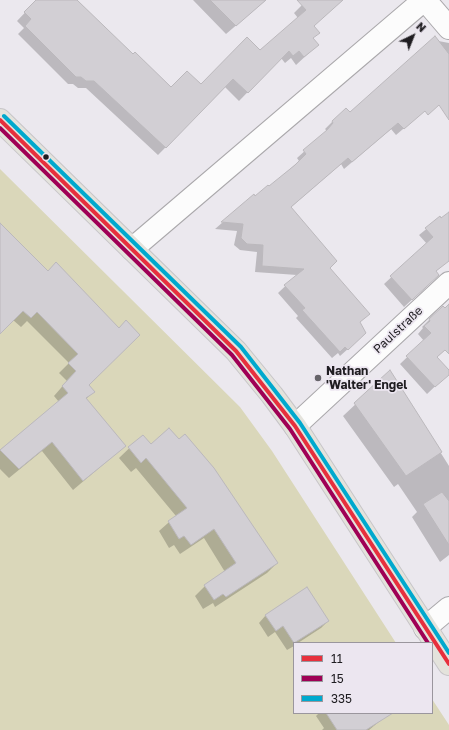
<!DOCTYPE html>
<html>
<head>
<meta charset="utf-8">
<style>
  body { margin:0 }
  #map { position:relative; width:449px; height:730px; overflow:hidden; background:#ebe8ee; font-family:"Golos Text",sans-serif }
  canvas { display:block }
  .legend { position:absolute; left:293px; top:642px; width:140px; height:72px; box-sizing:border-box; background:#ece6f0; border:1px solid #9a969d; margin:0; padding:5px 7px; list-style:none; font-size:12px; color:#1f1d21 }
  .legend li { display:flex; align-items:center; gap:8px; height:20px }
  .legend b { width:20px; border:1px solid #9a969d }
  .north { position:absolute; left:393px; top:16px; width:40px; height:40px; -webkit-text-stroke:3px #ece6f0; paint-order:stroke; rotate:43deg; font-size:11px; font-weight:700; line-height:16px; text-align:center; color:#1f1d21 }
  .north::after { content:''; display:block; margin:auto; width:14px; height:18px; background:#1f1d21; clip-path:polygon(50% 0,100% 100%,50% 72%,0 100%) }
</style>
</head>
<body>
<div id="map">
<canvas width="449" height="730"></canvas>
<ul class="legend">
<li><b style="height:5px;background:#e7303d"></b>11</li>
<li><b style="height:5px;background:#9f0055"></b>15</li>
<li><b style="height:5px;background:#00a9ce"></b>335</li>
</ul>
<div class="north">N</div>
</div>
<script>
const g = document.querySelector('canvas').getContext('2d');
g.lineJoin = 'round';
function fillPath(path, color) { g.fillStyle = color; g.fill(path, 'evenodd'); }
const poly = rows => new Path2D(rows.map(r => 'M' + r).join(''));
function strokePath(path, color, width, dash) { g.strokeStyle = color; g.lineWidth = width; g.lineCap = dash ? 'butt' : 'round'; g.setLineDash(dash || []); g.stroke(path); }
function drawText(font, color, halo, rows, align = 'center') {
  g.font = font + ' "Golos Text",sans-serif'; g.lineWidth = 3.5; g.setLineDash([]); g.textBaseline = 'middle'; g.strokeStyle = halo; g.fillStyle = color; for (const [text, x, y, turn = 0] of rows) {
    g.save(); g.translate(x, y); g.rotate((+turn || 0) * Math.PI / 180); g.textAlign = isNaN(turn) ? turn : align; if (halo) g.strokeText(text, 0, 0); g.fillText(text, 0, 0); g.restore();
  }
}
fillPath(poly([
  [0,169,240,407,272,451,396,643,294,643,294,713,432,713,432,699,449,725,449,730,0,730]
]), '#dad7ba');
fillPath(poly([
  [37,0,75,0,103,28,171,89,201,86,260,51,298,18,294,13,307,0,333,0,313,27,312,38,318,45,310,52,296,65,291,58,285,63,281,58,239,101,225,87,158,155,86,88,78,88,73,84,68,84,18,34,24,28,17,21],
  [193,0,266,0,226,34],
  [433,40,449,43,449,83,416,118,396,135,391,129,344,169,341,164,290,208,329,268,369,314,359,323,358,340,340,356,338,353,332,358,296,318,298,316,278,293,297,275,255,272,257,252,240,250,234,245,237,231,215,229,254,195,255,197,269,188,299,161,297,158,327,131,325,129,332,122,346,109,350,114],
  [449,213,449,260,435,272,431,282,404,307,384,284,427,244,419,235,440,218,441,219],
  [0,229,48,272,56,264,88,385,93,392,86,399,125,446,73,490,42,451,9,478,0,469,0,450,59,402,54,396,67,381,59,373,69,363,27,321,21,327,13,320,0,331],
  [449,314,449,346,436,358,449,373,427,394,400,364,424,341,418,334,423,328,422,327,429,320],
  [390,372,449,466,449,555,440,562,412,517,417,512,398,484,394,487,343,416],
  [142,436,277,563,267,573,215,607,213,603,203,609,195,596,205,586,225,572,204,538,180,554,174,545,169,548,159,531,176,516,136,468,131,472,119,458],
  [266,615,328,621,321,628,298,643,294,643,294,646,287,650,275,632,268,637,259,623],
  [319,713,386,713,387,715,369,730,322,730,324,728,316,716]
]), '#0003');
const building = poly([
  [36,0,77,0,133,54,135,52,171,87,187,71,201,84,247,37,260,50,306,10,297,0,343,0,314,26,320,33,313,38,319,45,304,57,299,51,293,56,289,51,248,93,233,79,166,148,94,81,86,81,81,77,76,77,25,26,31,19,24,12,36,0],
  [210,0,266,0,236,26,210,0],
  [435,36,449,54,449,120,439,105,428,115,425,111,404,129,398,123,352,162,348,158,291,207,337,261,330,268,370,314,360,322,366,333,348,350,345,347,340,352,302,310,305,308,284,285,304,269,262,266,263,245,247,244,241,238,243,224,221,222,254,194,255,196,268,185,269,186,295,165,306,154,303,150,327,130,333,123,332,121,346,108,350,112,435,36],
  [449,212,449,261,436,271,439,275,412,300,390,276,433,237,425,228,440,216,441,218,449,212],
  [0,223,48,271,56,262,119,328,126,320,140,335,89,385,95,392,86,398,126,446,83,481,52,442,19,469,0,450,68,393,62,386,76,371,68,363,78,354,37,312,31,318,23,311,0,334,0,223],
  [449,304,449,354,445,350,437,357,449,370,449,375,435,387,406,356,431,333,424,326,430,321,429,319,443,306,445,308,449,304],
  [390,370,442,452,406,476,354,403,390,370],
  [169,428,179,439,185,434,214,468,278,563,226,597,223,594,214,600,204,585,236,563,214,529,191,545,184,536,179,539,168,521,187,508,146,458,141,463,128,447,143,435,151,444,169,428],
  [442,492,449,501,449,545,423,504,442,492],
  [307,587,329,621,294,643,283,626,276,631,265,615,307,587],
  [326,713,393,713,366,730,337,730,326,713]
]);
fillPath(building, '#d2cfd4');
strokePath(building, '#bbb8bc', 1);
const minor = poly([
  [425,0,449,28],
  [132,249,424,0],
  [295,426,449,283],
  [425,628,449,608]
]);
const major = poly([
  [0,120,236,351,272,395,295,426,449,664]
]);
strokePath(minor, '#aaa8ab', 24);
strokePath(major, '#c7c5c8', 24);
strokePath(minor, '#fcfcfc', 22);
strokePath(major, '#e4e3dc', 22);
strokePath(poly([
  [0,120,236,351,295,426,449,664]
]), '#e7303d', 4);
strokePath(poly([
  [0,128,232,355,290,429,428,643]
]), '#9f0055', 4);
strokePath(poly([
  [4,116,241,347,300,423,449,653]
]), '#00a9ce', 4);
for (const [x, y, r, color] of [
  [46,157,3.5,"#1f1d21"],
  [318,378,4,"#666469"]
]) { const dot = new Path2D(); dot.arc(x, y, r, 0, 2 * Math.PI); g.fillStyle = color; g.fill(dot); strokePath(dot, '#ece6f0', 1.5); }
drawText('12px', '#1f1d21', '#ece6f0', [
  ["Paulstraße",398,330,-43]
]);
drawText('bold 12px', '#1f1d21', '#ece6f0', [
  ["Nathan",326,371],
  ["'Walter' Engel",326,385]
], 'left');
</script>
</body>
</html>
